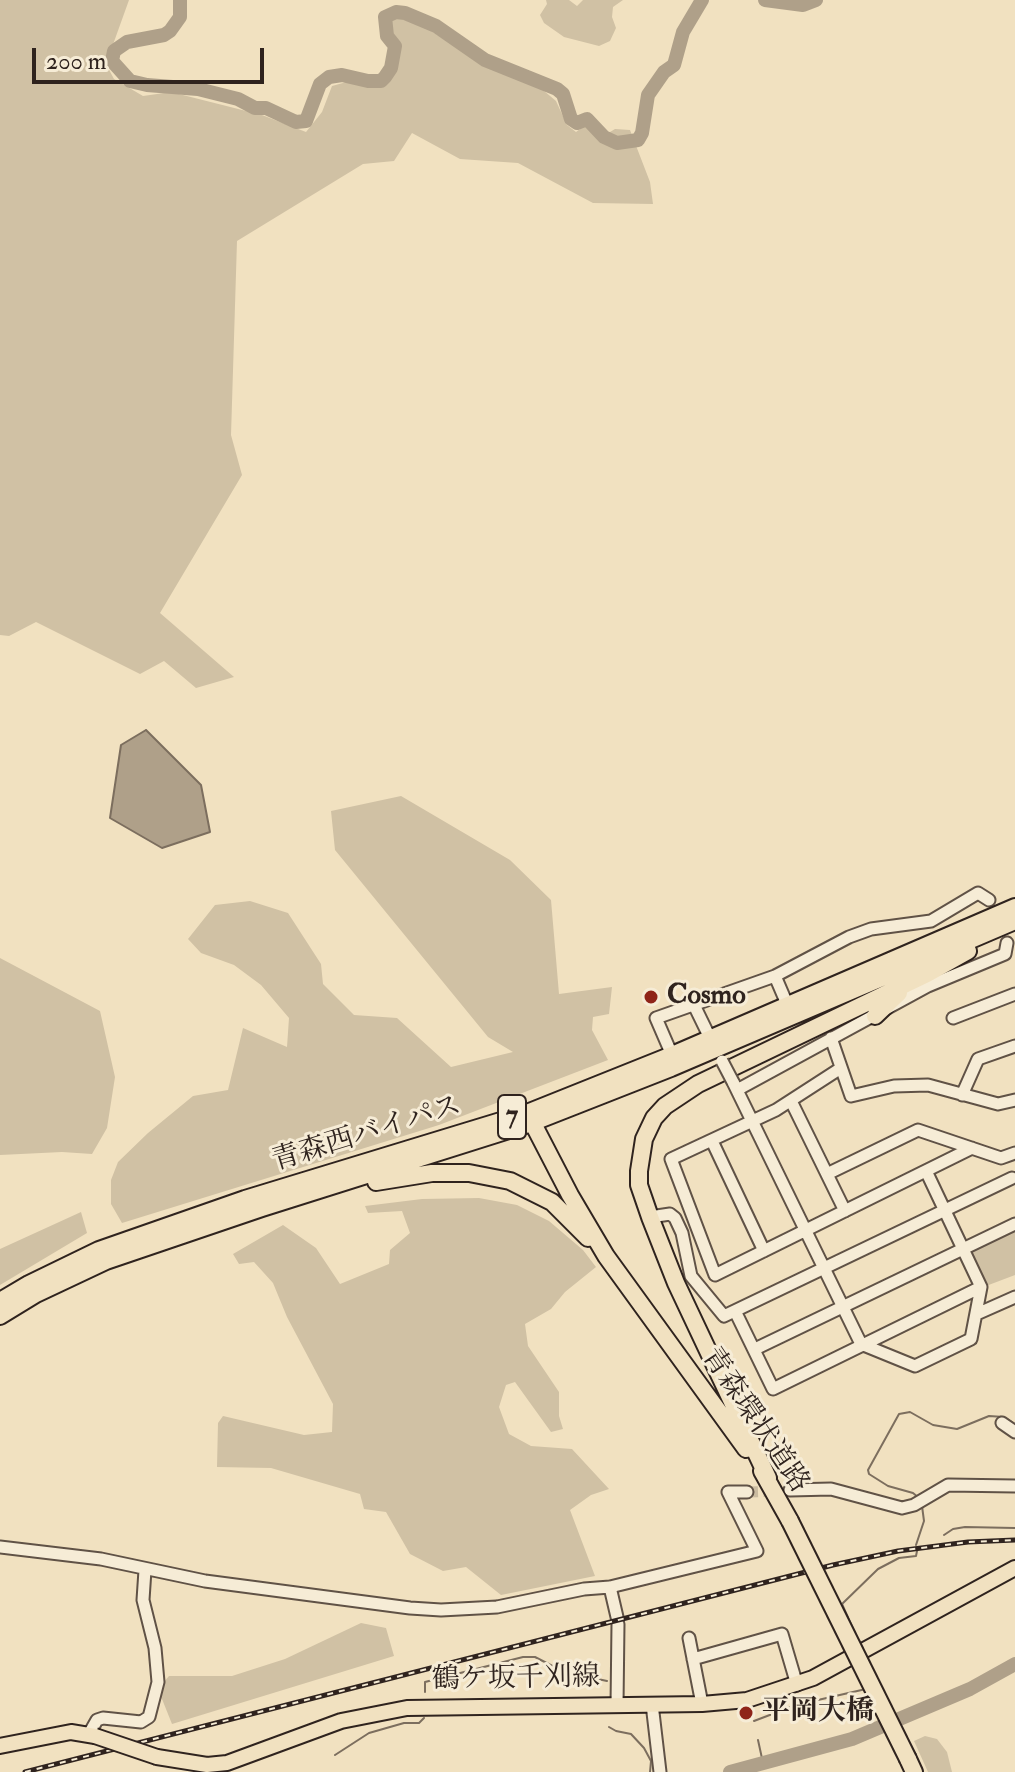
<!DOCTYPE html>
<html>
<head>
<meta charset="utf-8">
<style>
  body { margin:0 }
  #map { position:relative; width:1015px; height:1772px; overflow:hidden; background:#f1e1c0; font-family:"IM FELL Double Pica",serif }
  canvas { display:block }
  .scale { position:absolute; left:32px; top:48px; width:232px; height:36px; box-sizing:border-box; border:4px solid #2f231e; border-top:0; padding-left:10px; font-size:24px; line-height:28px; white-space:nowrap; color:#2f231e; -webkit-text-stroke:6px #f6ecd6; paint-order:stroke }
</style>
</head>
<body>
<div id="map">
<canvas width="1015" height="1772"></canvas>
<div class="scale">200 m</div>
</div>
<script>
const g = document.querySelector('canvas').getContext('2d');
g.lineJoin = 'round';
function fillPath(path, color) { g.fillStyle = color; g.fill(path, 'evenodd'); }
const poly = rows => new Path2D(rows.map(r => 'M' + r).join(''));
function strokePath(path, color, width, dash) { g.strokeStyle = color; g.lineWidth = width; g.lineCap = dash ? 'butt' : 'round'; g.setLineDash(dash || []); g.stroke(path); }
function drawText(font, color, halo, rows, align = 'center') {
  g.font = font + ' "IM FELL Double Pica","Noto Serif JP",serif'; g.lineWidth = 6; g.setLineDash([]); g.textBaseline = 'middle'; g.strokeStyle = halo; g.fillStyle = color; for (const [text, x, y, turn = 0] of rows) {
    g.save(); g.translate(x, y); g.rotate((+turn || 0) * Math.PI / 180); g.textAlign = isNaN(turn) ? turn : align; if (halo) g.strokeText(text, 0, 0); g.fillText(text, 0, 0); g.restore();
  }
}
fillPath(poly([
  [0,0,129,0,106,64,114,79,143,96,171,92,262,115,306,132,322,112,332,86,350,81,374,86,382,85,391,78,399,55,398,41,388,27,393,18,405,18,419,23,479,62,537,85,556,101,567,125,576,132,584,126,600,138,615,129,630,130,650,182,653,204,593,203,518,163,460,159,412,133,394,161,363,164,237,241,231,435,242,475,160,613,234,677,196,688,164,661,140,674,36,622,9,636,0,635],
  [546,0,569,0,577,6,583,0,623,0,613,7,612,17,616,28,610,41,599,46,564,37,544,23,540,15,547,4],
  [401,796,510,860,551,900,559,994,612,987,609,1014,593,1017,592,1030,608,1060,439,1125,122,1223,111,1204,111,1180,118,1162,148,1133,193,1096,228,1090,243,1028,287,1047,289,1018,261,985,234,965,201,953,188,939,215,905,250,901,288,913,321,964,323,984,354,1015,397,1018,451,1067,513,1052,488,1037,335,850,331,811],
  [0,958,100,1011,115,1077,107,1128,92,1154,62,1152,0,1155],
  [479,1198,517,1205,549,1221,583,1250,596,1267,565,1292,551,1309,525,1324,528,1346,559,1392,559,1416,563,1429,551,1432,515,1382,506,1385,499,1407,509,1434,531,1446,572,1449,609,1489,591,1495,570,1510,595,1576,501,1595,466,1567,443,1571,410,1554,386,1512,364,1509,360,1494,271,1468,217,1467,218,1423,223,1416,304,1435,332,1432,333,1404,287,1317,273,1283,254,1262,239,1264,233,1254,283,1225,316,1248,340,1284,389,1264,390,1250,410,1233,402,1211,368,1213,365,1206,422,1199],
  [81,1212,87,1233,0,1285,0,1249],
  [1015,1228,1015,1275,986,1286,970,1254,971,1249],
  [361,1623,386,1628,394,1656,172,1724,158,1689,169,1676,232,1676,285,1659],
  [925,1736,937,1739,947,1752,952,1772,928,1772,914,1741]
]), '#d0c1a4');
const water = poly([
  [146,730,201,785,210,832,162,848,110,818,121,745,146,730]
]);
fillPath(water, '#afa089');
strokePath(water, '#7c6e5e', 2);
strokePath(poly([
  [919,1498,913,1493,888,1486,869,1474,868,1470,899,1414,910,1412,933,1425,957,1429,989,1416,1004,1417,1015,1424],
  [944,1535,953,1529,965,1527,1015,1528],
  [916,1545,924,1521,922,1506],
  [858,1640,842,1604,878,1569,899,1558,916,1556,917,1551],
  [425,1692,425,1682,523,1657,535,1657,576,1678,593,1678,607,1681],
  [754,1721,796,1705,866,1689],
  [609,1727,616,1731,631,1734,644,1748,651,1761,650,1772],
  [758,1740,763,1763],
  [335,1755,369,1733,404,1723,419,1723,424,1718]
]), '#7c6e5e', 2);
strokePath(poly([
  [180,0,180,17,170,31,164,35,127,42,114,51,112,61,130,81,147,85,198,89,238,99,255,108,266,108,296,122,306,121,320,84,329,77,342,75,368,81,381,81,385,77,391,68,395,46,387,36,385,17,396,12,405,13,436,26,485,60,557,89,563,94,571,119,577,123,587,119,604,137,617,143,638,140,642,133,648,95,664,72,674,65,683,32,702,0],
  [765,0,803,5,816,0],
  [730,1772,852,1739,970,1689,1015,1664]
]), '#afa089', 14);
strokePath(poly([
  [747,1492,777,1491]
]), '#cabba0', 11, [11, 5.5]);
const minor = poly([
  [775,976,787,1004],
  [693,1003,712,1042],
  [953,1018,1015,994],
  [831,1038,851,1096,894,1086,928,1085,998,1104,1015,1100],
  [672,1055,656,1018,775,976,849,937,871,929,931,921,978,893,989,900],
  [841,1068,776,1110,671,1159,715,1275,972,1148],
  [733,1082,861,1344,915,1366,971,1339,981,1287,927,1173],
  [737,1090,928,986,1005,954,1007,943],
  [962,1095,978,1059,1015,1046],
  [791,1101,845,1211],
  [712,1141,764,1251],
  [827,1174,918,1130,1001,1158,1015,1153],
  [650,1217,670,1214,675,1218,682,1233,691,1276,724,1316,1012,1178],
  [735,1311,773,1389,981,1287],
  [979,1313,1015,1297],
  [755,1349,1015,1224],
  [1002,1423,1015,1432],
  [790,1490,831,1489,902,1508,914,1505,948,1485,1015,1486],
  [0,1547,101,1559,205,1581,410,1608,441,1610,497,1607,584,1589,610,1587,757,1551,728,1492,747,1492],
  [610,1587,617,1617],
  [689,1638,702,1704],
  [693,1659,782,1634,797,1685],
  [652,1704,660,1772],
  [617,1705,618,1624],
  [89,1734,97,1720,103,1718,141,1722,149,1717,158,1682,155,1648,143,1600,145,1570]
]);
const major = poly([
  [0,1746,71,1732,95,1736],
  [157,1757,207,1765,227,1763,341,1721,407,1708,702,1704,747,1700,813,1678,1015,1568]
]);
const highway = poly([
  [875,1016,899,993],
  [528,1114,570,1195,606,1256,746,1449],
  [376,1182,432,1173,469,1173,510,1181,552,1202,588,1238],
  [0,1301,29,1284,99,1250,245,1199,527,1113,672,1055,1015,907],
  [0,1316,36,1294,106,1261,262,1208,531,1123,671,1068,1015,921],
  [762,1471,790,1521],
  [768,1478,676,1283,650,1217,639,1185,639,1171,644,1139,654,1118,665,1106,698,1084,927,974,968,951],
  [908,1759,914,1772]
]);
strokePath(minor, '#605246', 15);
strokePath(major, '#2f231e', 18);
strokePath(highway, '#2f231e', 20);
strokePath(minor, '#f6ecd6', 11);
strokePath(major, '#f1e1c0', 14);
strokePath(highway, '#f1e1c0', 16);
const rail = poly([
  [25,1772,833,1565,898,1551,968,1542,1015,1540]
]);
strokePath(rail, '#2f231e', 5);
strokePath(rail, '#f6ecd6', 2, [6]);
const minorBridge = poly([
  [722,1061,733,1082]
]);
const majorBridge = poly([
  [95,1736,157,1757]
]);
const highwayBridge = poly([
  [790,1521,908,1759]
]);
strokePath(minorBridge, '#605246', 15, []);
strokePath(majorBridge, '#2f231e', 18, []);
strokePath(highwayBridge, '#2f231e', 20, []);
strokePath(minorBridge, '#f6ecd6', 11);
strokePath(majorBridge, '#f1e1c0', 14);
strokePath(highwayBridge, '#f1e1c0', 16);
for (const [x, y, r, color] of [
  [651,997,8,"#8f2418"],
  [746,1713,8,"#8f2418"]
]) { const dot = new Path2D(); dot.arc(x, y, r, 0, 2 * Math.PI); g.fillStyle = color; g.fill(dot); strokePath(dot, '#f6ecd6', 3); }
for (const [x, y, w] of [
  [512,1117,28]
]) { const box = new Path2D(); box.roundRect(x - w / 2, y - 22, w, 44, 6); g.fillStyle = '#f6ecd6'; g.fill(box); strokePath(box, '#2f231e', 2); }
drawText('bold 26px', '#2f231e', null, [
  ["7",512,1117]
]);
drawText('bold 28px', '#2f231e', '#f6ecd6', [
  ["Cosmo",667,997],
  ["平岡大橋",762,1713]
], 'left');
drawText('28px', '#2f231e', '#f6ecd6', [
  ["青森西バイパス",367,1135,-17],
  ["青森環状道路",754,1421,56],
  ["鶴ケ坂千刈線",516,1680,-1]
]);
</script>
</body>
</html>
